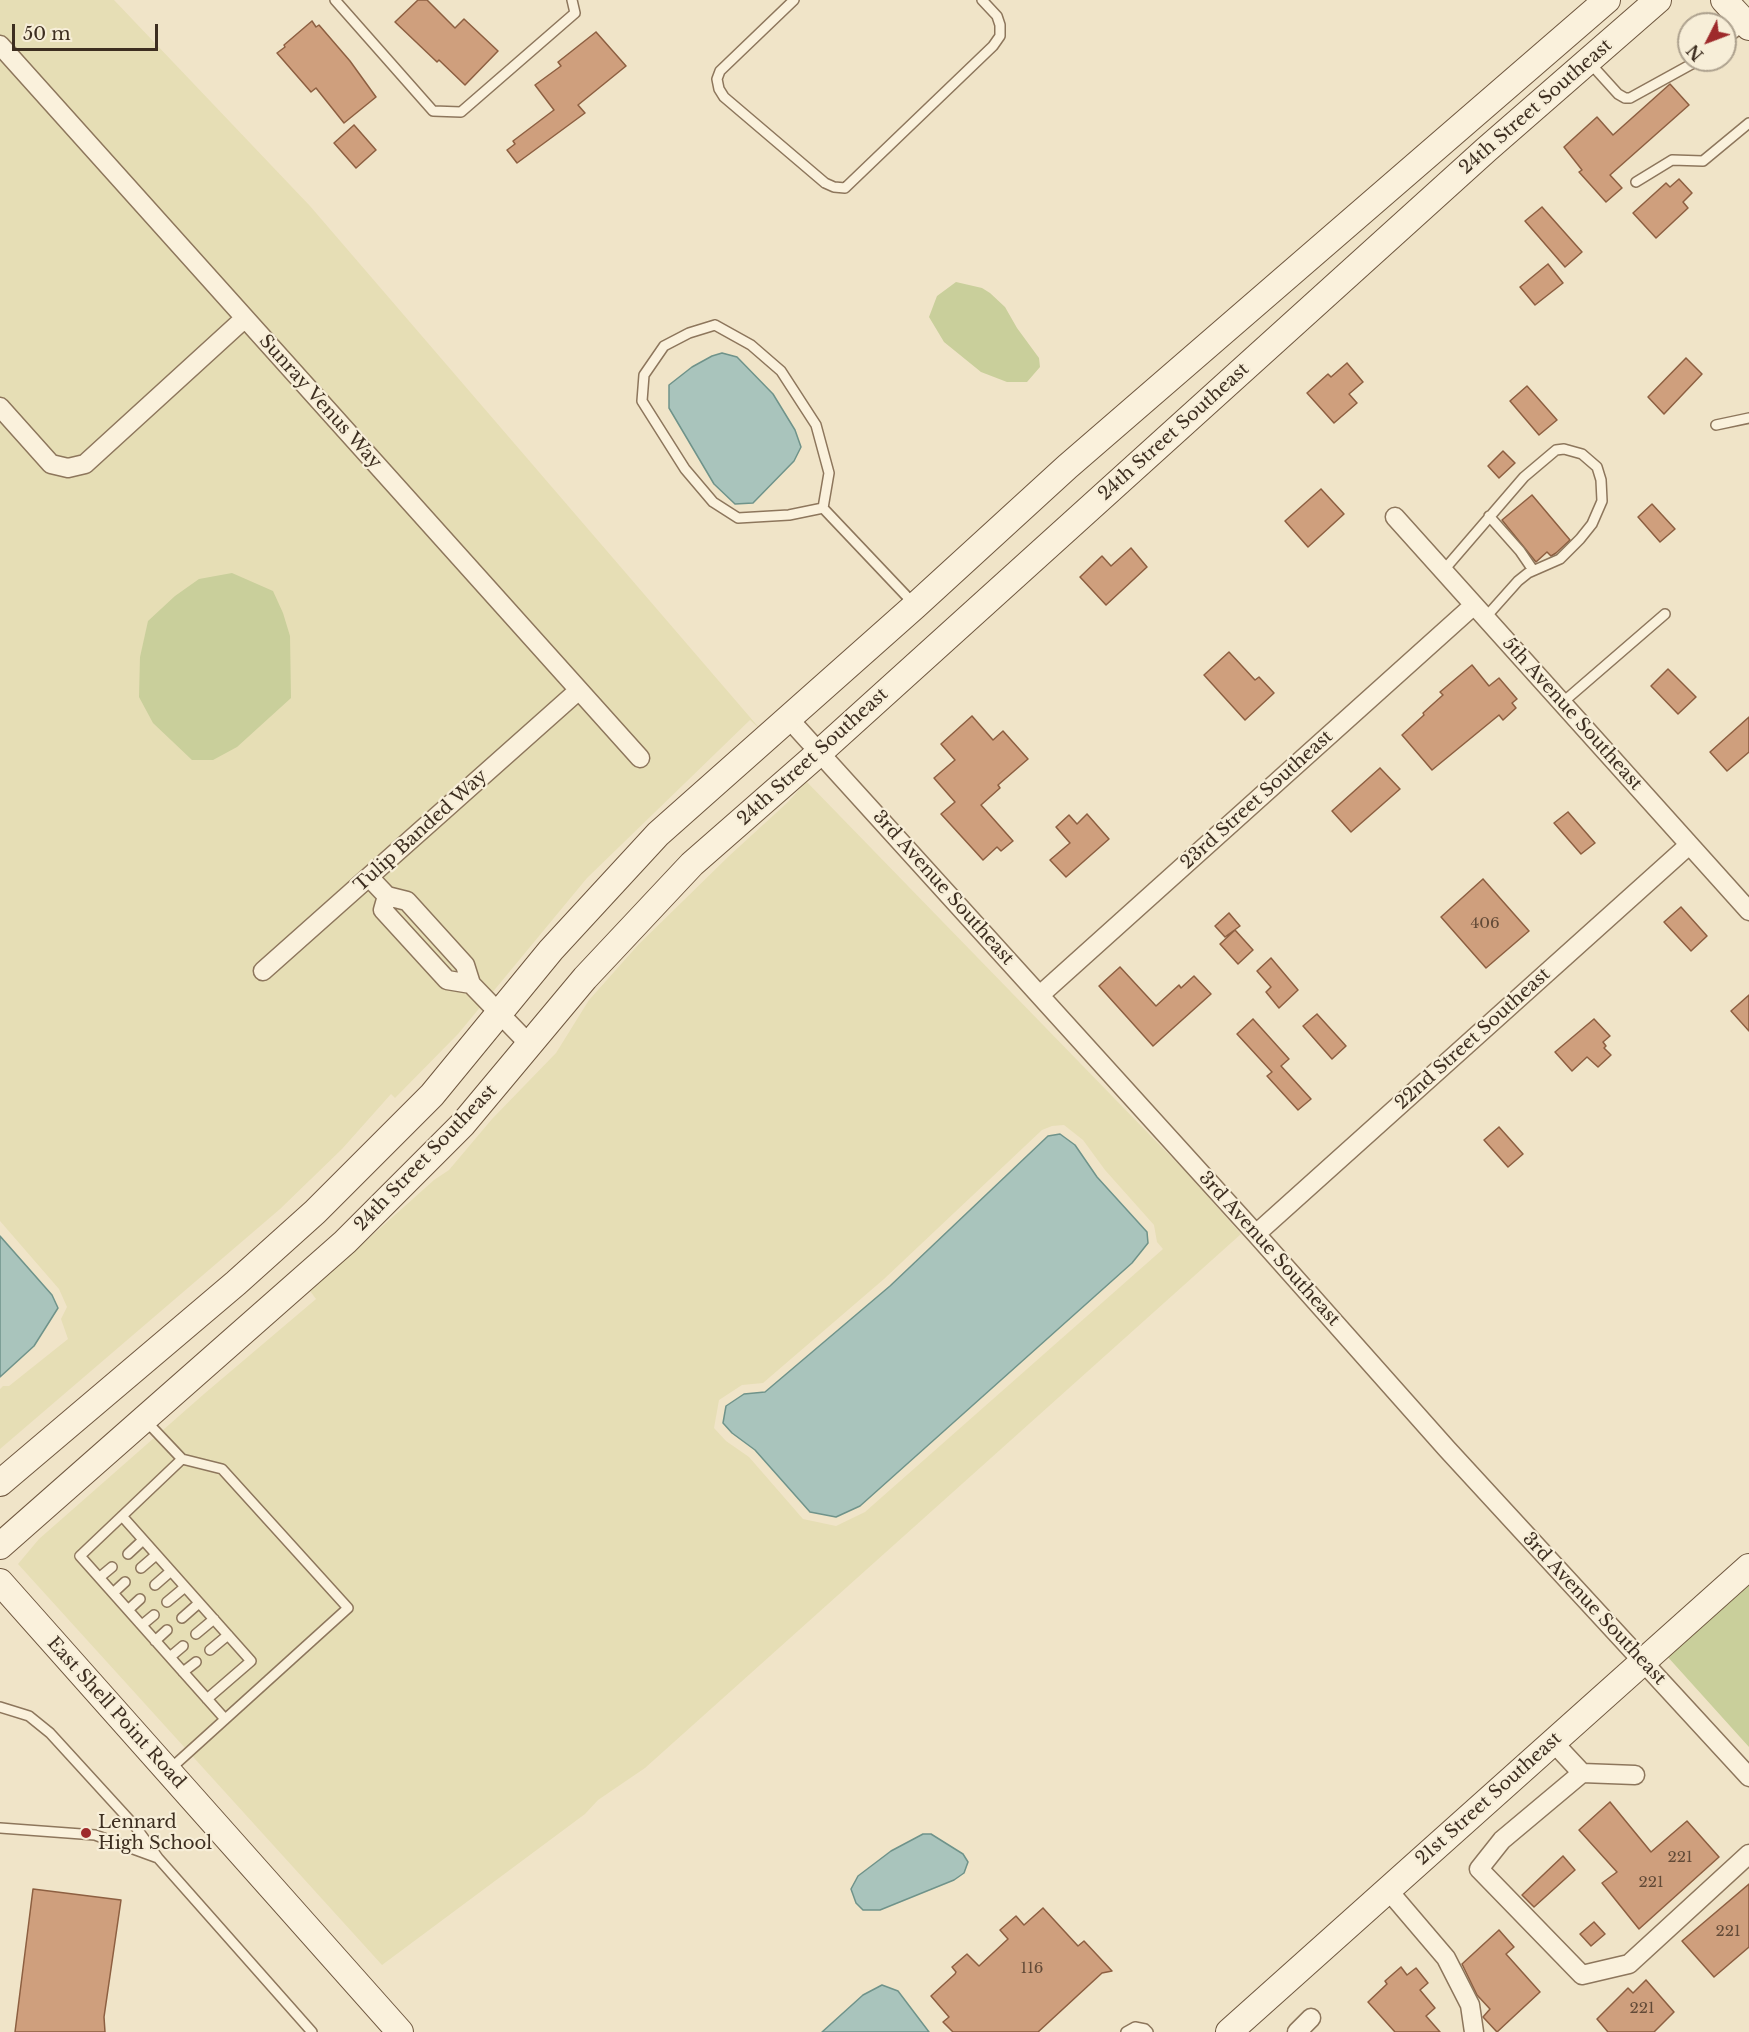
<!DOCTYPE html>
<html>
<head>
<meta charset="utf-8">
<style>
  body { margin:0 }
  #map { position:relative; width:1749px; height:2032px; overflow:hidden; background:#f0e4c8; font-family:"Libre Baskerville",serif }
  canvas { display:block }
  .north { position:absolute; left:1677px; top:12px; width:60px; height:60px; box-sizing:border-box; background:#f7eed8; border:2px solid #ada18e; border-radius:50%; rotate:228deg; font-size:16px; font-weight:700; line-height:24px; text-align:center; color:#3d2e20 }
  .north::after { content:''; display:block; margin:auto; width:21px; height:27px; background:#9e2a2b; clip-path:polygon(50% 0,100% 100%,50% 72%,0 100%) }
  .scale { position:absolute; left:12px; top:24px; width:146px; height:27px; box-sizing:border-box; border:3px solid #3d2e20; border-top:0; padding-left:8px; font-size:18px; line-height:21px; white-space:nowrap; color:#3d2e20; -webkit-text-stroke:4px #f7eed8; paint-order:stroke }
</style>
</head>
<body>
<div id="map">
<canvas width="1749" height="2032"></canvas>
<div class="north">N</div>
<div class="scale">50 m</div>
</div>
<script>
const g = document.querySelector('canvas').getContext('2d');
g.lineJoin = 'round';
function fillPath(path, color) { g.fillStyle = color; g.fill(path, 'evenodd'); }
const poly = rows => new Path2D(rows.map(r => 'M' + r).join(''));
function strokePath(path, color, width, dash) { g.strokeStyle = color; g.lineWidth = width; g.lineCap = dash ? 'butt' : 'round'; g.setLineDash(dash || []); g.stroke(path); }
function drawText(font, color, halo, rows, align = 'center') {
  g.font = font + ' "Libre Baskerville",serif'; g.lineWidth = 4.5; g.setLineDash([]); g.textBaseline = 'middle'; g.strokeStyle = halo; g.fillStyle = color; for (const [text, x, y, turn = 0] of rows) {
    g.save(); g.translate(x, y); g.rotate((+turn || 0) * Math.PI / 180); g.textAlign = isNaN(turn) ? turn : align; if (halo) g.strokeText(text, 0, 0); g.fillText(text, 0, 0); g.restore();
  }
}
fillPath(poly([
  [0,0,114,0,310,206,761,730,750,720,587,878,458,1034,395,1098,391,1094,342,1149,280,1209,0,1449,0,1389,3,1386,9,1386,68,1339,61,1319,67,1307,59,1289,0,1221],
  [804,779,1183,1169,1241,1234,645,1768,598,1800,585,1814,382,1965,18,1564,39,1539,204,1394,316,1299,310,1291,434,1180,449,1170,492,1119,556,1053,589,1000,639,944,729,856,788,802,806,782],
  [1064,1125,1083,1140,1105,1170,1154,1225,1157,1242,1163,1249,865,1512,836,1526,803,1519,749,1457,726,1441,714,1428,719,1400,742,1385,763,1383,884,1279,1042,1130,1052,1126]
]), '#e6deb5');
fillPath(poly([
  [956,282,982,288,990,293,1005,307,1017,328,1039,358,1040,367,1027,382,1007,382,981,372,944,342,929,317,937,296],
  [232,573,273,591,283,613,290,636,291,698,237,747,213,760,192,760,153,723,139,697,140,657,148,621,175,596,199,579],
  [1749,1580,1749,1747,1666,1655]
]), '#c9cf9b');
const water = poly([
  [722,353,737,357,773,394,795,430,801,447,794,461,753,503,735,504,714,484,669,408,669,385,692,367,712,356,722,353],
  [1060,1134,1075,1145,1097,1177,1147,1232,1148,1243,1132,1263,860,1506,836,1517,810,1512,755,1450,732,1433,723,1423,726,1406,744,1394,765,1392,890,1286,1048,1136,1060,1134],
  [0,1236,52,1295,58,1308,34,1346,0,1377,0,1236],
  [923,1834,931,1834,963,1854,968,1862,964,1873,954,1880,880,1910,863,1910,856,1903,851,1889,858,1876,891,1851,923,1834],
  [882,1985,898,1991,929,2032,822,2032,863,1995,882,1985]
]);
fillPath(water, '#a9c4bc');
strokePath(water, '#6f938a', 1.5);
const building = poly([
  [418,0,427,0,455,28,464,19,498,51,465,85,439,60,437,62,395,22,418,0],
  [312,21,316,27,319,25,350,61,376,97,344,123,316,88,311,92,277,53,285,47,284,45,312,21],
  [596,32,626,66,578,105,585,113,517,163,507,150,515,144,513,141,554,110,535,85,561,66,558,62,596,32],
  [1670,84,1689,105,1610,175,1622,188,1606,202,1579,172,1582,170,1564,147,1597,117,1613,135,1670,84],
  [354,125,376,150,356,168,334,143,354,125],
  [1679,179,1692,193,1683,202,1688,208,1656,238,1633,213,1666,183,1670,187,1679,179],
  [1542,207,1582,252,1565,267,1525,221,1542,207],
  [1548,264,1563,283,1535,305,1520,287,1548,264],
  [1686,358,1702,374,1664,414,1648,397,1686,358],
  [1347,363,1363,382,1349,394,1357,403,1334,423,1307,393,1328,374,1331,377,1347,363],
  [1527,386,1557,420,1539,435,1510,401,1527,386],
  [1503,451,1515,463,1499,478,1488,466,1503,451],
  [1321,489,1344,514,1308,547,1285,521,1321,489],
  [1532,495,1570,540,1556,553,1551,556,1547,552,1536,562,1502,520,1532,495],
  [1652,504,1675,529,1660,542,1638,517,1652,504],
  [1131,548,1147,567,1106,605,1080,577,1102,556,1111,566,1131,548],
  [1229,652,1255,680,1259,677,1274,693,1245,720,1204,675,1229,652],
  [1472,665,1489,686,1499,678,1517,699,1512,703,1516,708,1503,720,1499,715,1432,770,1402,735,1424,715,1423,713,1443,695,1440,692,1472,665],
  [1668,669,1696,697,1678,714,1651,686,1668,669],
  [972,716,993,740,1003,731,1028,759,998,785,1000,788,981,805,1013,841,1001,851,997,847,983,860,941,814,955,802,934,778,955,760,941,744,972,716],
  [1749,717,1749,752,1727,771,1710,752,1749,717],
  [1380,768,1400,789,1351,832,1332,811,1380,768],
  [1568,812,1595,843,1581,854,1554,823,1568,812],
  [1087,814,1109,839,1066,877,1050,860,1070,843,1056,827,1069,815,1077,824,1087,814],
  [1483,879,1529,931,1486,968,1441,917,1483,879],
  [1681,907,1707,936,1691,951,1664,922,1681,907],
  [1229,913,1240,926,1225,937,1215,926,1229,913],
  [1235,930,1253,950,1238,964,1220,944,1235,930],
  [1271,958,1298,990,1279,1008,1266,992,1271,987,1257,971,1271,958],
  [1120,967,1156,1006,1179,985,1181,988,1194,976,1211,994,1153,1046,1099,986,1120,967],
  [1749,995,1749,1031,1731,1011,1749,995],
  [1317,1014,1346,1046,1332,1059,1303,1026,1317,1014],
  [1253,1019,1289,1059,1281,1066,1311,1099,1298,1110,1267,1076,1272,1072,1237,1034,1253,1019],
  [1594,1019,1610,1036,1603,1042,1606,1046,1604,1048,1611,1055,1598,1067,1587,1057,1572,1071,1555,1052,1594,1019],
  [1499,1127,1523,1154,1508,1167,1484,1140,1499,1127],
  [1610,1802,1651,1852,1687,1821,1719,1857,1639,1929,1602,1883,1617,1872,1579,1830,1610,1802],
  [1563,1856,1575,1870,1534,1907,1522,1895,1563,1856],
  [1749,1884,1749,1947,1714,1977,1682,1941,1749,1884],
  [33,1889,121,1900,104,2017,105,2032,15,2032,33,1889],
  [1043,1908,1078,1946,1084,1941,1112,1971,1102,1973,1038,2032,953,2032,943,2022,949,2017,931,1996,955,1974,956,1972,952,1967,967,1954,979,1966,1008,1939,1000,1930,1016,1916,1024,1925,1043,1908],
  [1594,1922,1605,1934,1591,1946,1580,1934,1594,1922],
  [1499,1930,1514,1947,1506,1954,1540,1992,1497,2032,1483,2017,1490,2009,1477,1995,1462,1964,1499,1930],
  [1401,1967,1407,1975,1416,1968,1428,1983,1420,1990,1435,2008,1426,2016,1440,2032,1395,2032,1368,2002,1387,1984,1385,1981,1401,1967],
  [1646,1980,1674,2012,1654,2032,1608,2032,1597,2019,1628,1988,1633,1993,1646,1980]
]);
fillPath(building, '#cf9f7d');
strokePath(building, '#8d5f41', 1.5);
const lane = poly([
  [335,0,433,111,461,112,575,13,572,0],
  [794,0,720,71,717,79,719,89,724,97,825,183,834,187,845,188,993,46,1000,36,1000,25,997,16,982,0],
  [1725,40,1744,26],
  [1589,62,1618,94,1625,98,1630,98,1699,60],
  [1636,182,1672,160,1703,161,1749,123],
  [715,325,751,345,781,371,816,425,829,473,823,508,789,515,738,518,713,502,685,469,642,401,644,375,664,346,689,333,715,325],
  [1716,425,1749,418],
  [823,508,914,604],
  [1489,516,1520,551,1533,570],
  [1443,571,1524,477,1556,450,1564,449,1582,454,1597,467,1601,480,1602,501,1592,524,1580,539,1560,559,1528,573,1518,581,1485,618],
  [1562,703,1665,614],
  [146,1421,182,1459,222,1469,348,1608,169,1770],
  [182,1459,80,1556,225,1719],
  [122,1516,251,1661,207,1699],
  [128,1554,143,1540],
  [141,1568,156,1555],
  [100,1577,112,1567],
  [155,1585,171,1571],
  [113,1593,125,1582],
  [167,1602,185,1587],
  [128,1610,140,1599],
  [182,1618,199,1603],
  [142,1625,154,1615],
  [196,1634,214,1619],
  [155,1641,167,1630],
  [210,1650,228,1635],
  [170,1657,183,1646],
  [183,1672,196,1662],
  [0,1707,29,1716,50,1733,135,1826,158,1858,95,1835,0,1828],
  [158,1858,312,2032],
  [1126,2032,1135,2027,1145,2029,1148,2032]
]);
const street = poly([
  [0,45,640,758],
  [0,407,51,464,68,468,85,464,245,318],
  [1395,517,1749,911],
  [789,719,1256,1234,1447,1449,1749,1777],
  [369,877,387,896,407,901,465,965,471,984,530,1045],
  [387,896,383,910,447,980,471,984],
  [263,971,579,690],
  [1040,995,1474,605],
  [1256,1234,1689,845],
  [1553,1742,1582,1773],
  [1635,1775,1582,1773,1502,1840,1479,1869,1582,1975,1629,1964,1749,1854],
  [1388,1890,1446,1958,1470,2005,1474,2032],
  [1297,2032,1311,2018]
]);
const secondary = poly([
  [1724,0,1749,27],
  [0,1483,236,1283,315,1212,432,1095,551,950,658,834,915,606,1067,467,1607,0],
  [0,1546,345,1242,463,1124,585,978,692,864,820,752,1487,149,1658,0],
  [0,1582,400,2032],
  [1229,2032,1749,1567]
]);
strokePath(lane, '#8d765c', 12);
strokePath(street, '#8d765c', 21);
strokePath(secondary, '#6f573f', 28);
strokePath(lane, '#faf1dc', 9);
strokePath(street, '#faf1dc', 18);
strokePath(secondary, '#faf1dc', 26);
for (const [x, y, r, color] of [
  [86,1833,6,"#9e2a2b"]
]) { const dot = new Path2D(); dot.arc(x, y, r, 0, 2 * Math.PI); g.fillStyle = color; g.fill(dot); strokePath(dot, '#f7eed8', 2); }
drawText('15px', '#624a37', null, [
  ["406",1485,924],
  ["221",1680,1858],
  ["221",1651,1883],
  ["221",1728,1932],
  ["116",1032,1969],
  ["221",1642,2009]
]);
drawText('18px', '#3d2e20', '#f7eed8', [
  ["24th Street Southeast",1536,107,-41],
  ["Sunray Venus Way",320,402,48],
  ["24th Street Southeast",1174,432,-42],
  ["5th Avenue Southeast",1572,714,48],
  ["24th Street Southeast",813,757,-42],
  ["23rd Street Southeast",1257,800,-42],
  ["Tulip Banded Way",421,831,-42],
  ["3rd Avenue Southeast",943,888,48],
  ["22nd Street Southeast",1473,1039,-42],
  ["24th Street Southeast",426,1158,-46],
  ["3rd Avenue Southeast",1269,1249,48],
  ["3rd Avenue Southeast",1594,1609,47],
  ["East Shell Point Road",116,1713,48],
  ["21st Street Southeast",1489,1799,-42]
]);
drawText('18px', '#3d2e20', '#f7eed8', [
  ["Lennard",98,1823],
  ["High School",98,1844]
], 'left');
</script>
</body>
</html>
